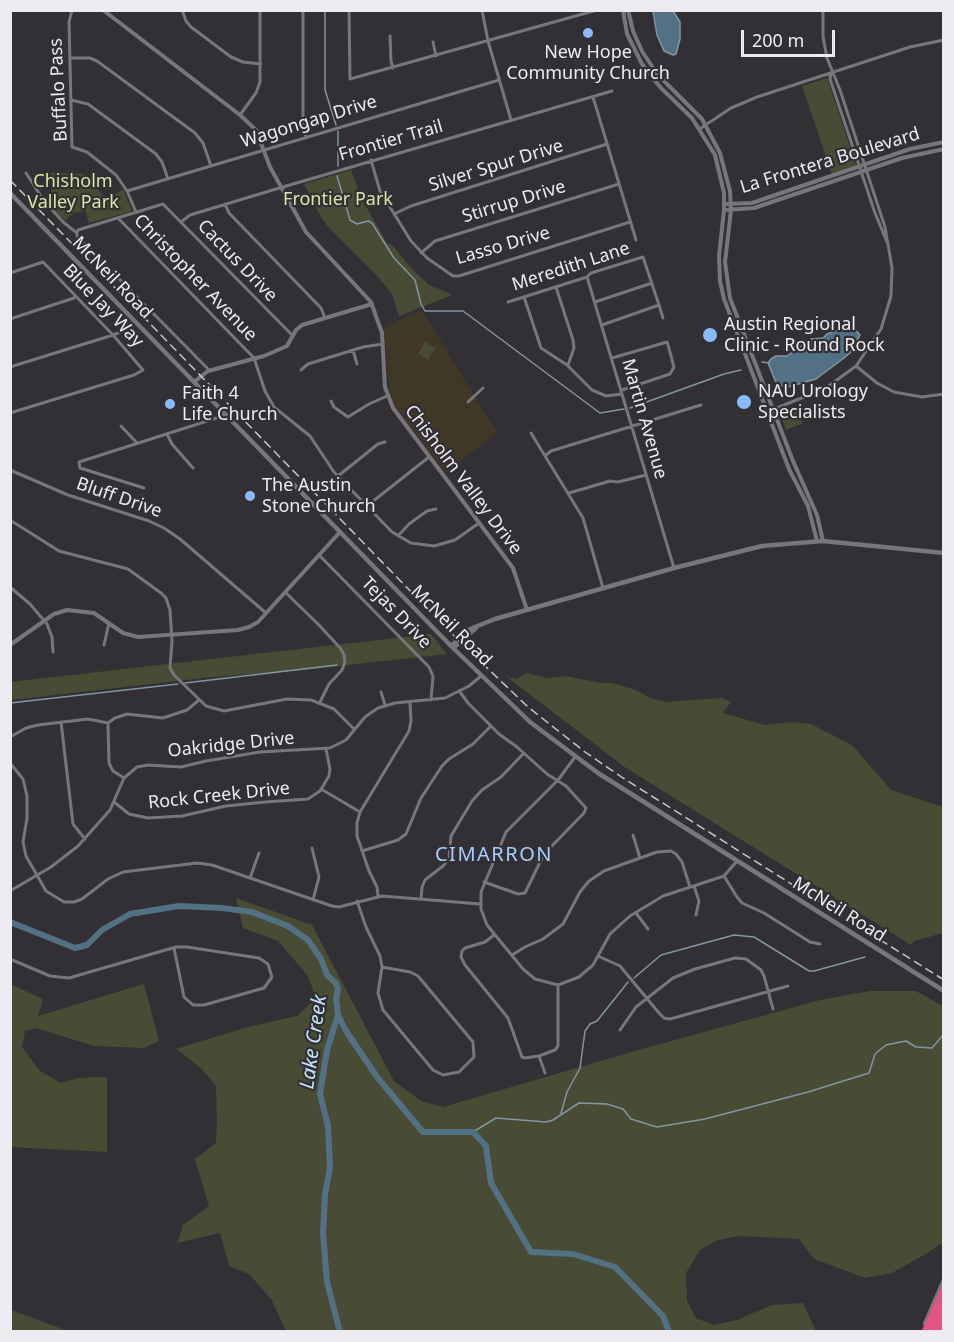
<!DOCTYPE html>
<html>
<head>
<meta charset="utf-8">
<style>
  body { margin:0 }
  #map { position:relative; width:954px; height:1342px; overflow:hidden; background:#333035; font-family:"Noto Sans",sans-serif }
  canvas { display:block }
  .frame { position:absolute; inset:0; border:12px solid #edebef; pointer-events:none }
  .scale { position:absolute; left:741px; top:30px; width:94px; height:27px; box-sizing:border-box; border:3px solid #edebef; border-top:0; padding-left:8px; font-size:18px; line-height:21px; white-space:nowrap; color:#edebef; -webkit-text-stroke:4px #333035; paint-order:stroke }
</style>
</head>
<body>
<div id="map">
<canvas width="954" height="1342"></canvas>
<div class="frame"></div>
<div class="scale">200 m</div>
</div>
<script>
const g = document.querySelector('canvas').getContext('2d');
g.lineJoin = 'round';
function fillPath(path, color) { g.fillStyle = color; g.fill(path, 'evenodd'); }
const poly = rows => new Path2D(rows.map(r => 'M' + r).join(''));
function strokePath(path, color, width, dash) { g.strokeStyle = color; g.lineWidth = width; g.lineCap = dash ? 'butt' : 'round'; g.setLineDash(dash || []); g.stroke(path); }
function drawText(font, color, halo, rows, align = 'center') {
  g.font = font + ' "Noto Sans",sans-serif'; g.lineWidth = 4.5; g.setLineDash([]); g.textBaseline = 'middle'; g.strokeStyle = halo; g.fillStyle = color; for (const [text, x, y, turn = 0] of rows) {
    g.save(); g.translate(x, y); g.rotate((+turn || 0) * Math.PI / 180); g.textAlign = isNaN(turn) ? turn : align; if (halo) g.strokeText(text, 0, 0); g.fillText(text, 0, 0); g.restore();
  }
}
fillPath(poly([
  [422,310,497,433,446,473,397,409,390,393,389,383,384,327]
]), '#403827');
fillPath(poly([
  [827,78,856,165,832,174,802,86],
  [351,170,361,198,387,243,392,245,412,269,428,284,452,295,399,316,392,294,378,277,330,229,321,217,304,184],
  [51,173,83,174,108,200,123,189,132,211,89,223,85,210,73,213,65,221,51,206],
  [425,342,435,348,428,360,418,354],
  [801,406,804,415,801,417,803,423,786,430,782,419,784,413],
  [431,634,447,654,304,670,212,677,11,700,10,682],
  [526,673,548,678,565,676,601,683,612,683,636,690,650,698,667,702,722,698,731,702,723,713,765,725,792,722,811,724,852,745,891,790,943,807,943,933,914,941,911,945,626,768,507,677,517,679],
  [236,898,312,925,394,1081,421,1101,443,1107,628,1053,820,1000,870,991,916,991,943,1006,943,1242,924,1255,892,1273,865,1278,814,1259,799,1239,740,1236,718,1240,700,1250,686,1273,687,1301,696,1318,714,1325,737,1320,772,1305,803,1303,816,1331,286,1331,271,1299,249,1274,229,1266,220,1233,177,1243,183,1225,209,1206,195,1159,216,1143,217,1124,216,1086,201,1068,176,1049,248,1027,297,1016,316,998,308,976,278,941,243,928],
  [10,984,43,999,38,1016,144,984,159,1041,144,1048,94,1046,36,1028,25,1031,22,1047,40,1071,61,1083,78,1078,107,1077,107,1152,11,1147],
  [11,1310,65,1330,73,1331,11,1331]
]), '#494c34');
const water = poly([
  [653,11,673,11,680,22,680,39,676,54,673,55,664,51,657,35,653,11],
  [847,327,853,327,860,335,852,351,844,358,816,379,788,387,777,385,768,363,771,359,776,356,787,356,811,339,823,338,827,334,847,327]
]);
fillPath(water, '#537184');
strokePath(water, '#8196a4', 1.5);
strokePath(poly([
  [325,10,325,90,336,125],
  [338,131,338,166],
  [337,176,350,220,357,224,368,221,372,223,394,258,415,280,421,304,425,311,463,311,600,413,624,409],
  [762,362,769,363],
  [630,408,724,374,741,370],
  [185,683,337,665],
  [10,703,178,684],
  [634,978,661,955,734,935,754,937,809,971,814,971,865,957],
  [561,1113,567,1092,580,1068,585,1031,590,1024,597,1021,628,982],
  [473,1132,496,1118,546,1122,553,1120,579,1103,607,1104,623,1109,631,1119,657,1127,705,1119,808,1092,869,1073,875,1054,886,1045,906,1041,916,1047,932,1048,944,1034]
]), '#8196a4', 1.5);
strokePath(poly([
  [10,922,75,948,87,945,102,930,130,914,179,906,222,908,252,912,288,926,308,940,321,959,327,975,336,983,338,989,336,999,338,1015,327,1050,320,1094,328,1126,330,1168,325,1194,323,1233,327,1282,340,1332],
  [338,1015,346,1031,377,1077,423,1132,473,1132,486,1146,491,1183,531,1252,573,1254,615,1267,663,1316,669,1332]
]), '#537184', 6);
strokePath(poly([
  [72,10,69,22,72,147,87,152,116,175,127,191,136,212],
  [182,10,186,21,191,27,231,57,243,62,261,64],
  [303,10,303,126,306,138],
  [349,10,350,79,597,10],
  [482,10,488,41,511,120],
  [390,36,391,61,393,68],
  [433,42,436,56],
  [70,58,90,58,97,61,195,133,203,143,211,166],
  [831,73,830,79,875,213,887,242],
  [593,97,636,240],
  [71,100,88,104,156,154,162,162,168,179],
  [240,115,256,93,260,82,260,10],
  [701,128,731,108,757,97,910,47,944,40],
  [371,160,380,191,411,241,427,258,453,276,459,276,630,222],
  [26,173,42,198,63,222,77,233,77,236,210,371],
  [127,191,499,80],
  [225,204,229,213,321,308,325,318],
  [394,214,411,206,607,144],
  [118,218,254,358,265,391,274,407,310,436,334,472,392,532,411,543,434,546,455,540,479,523],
  [181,222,190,215,276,189,612,91],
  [77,233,78,230,163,204,293,336],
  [421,253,435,241,619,184],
  [10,273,43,262,113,335,143,370,134,375,10,413],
  [587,277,674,568],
  [556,287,573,340,574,348,568,365],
  [524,297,541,348,567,365,592,390,606,396,622,394],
  [508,302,587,277,591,273,643,257,659,305],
  [595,302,652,283],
  [10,319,74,298],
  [602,325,659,305,663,318],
  [353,350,357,364],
  [612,358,667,342,668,345,674,367,670,374,622,390],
  [856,366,877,383,894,392,922,397,944,394],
  [10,367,113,335,123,331,134,321],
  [301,370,308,364,363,347,383,344],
  [331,401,334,407,348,417,369,404,387,396],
  [468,402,483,388],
  [767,412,826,388,856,366,881,329,891,296,892,268,885,227,840,90,827,58,823,37,823,10],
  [121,426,137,443],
  [531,433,583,518,603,588],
  [167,434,172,444,193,468],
  [546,455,551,451,701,405],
  [10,470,68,495,149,521,164,528,180,539,266,613],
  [338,476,378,444,385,442],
  [144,488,80,468,79,462,226,415],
  [569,493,610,481,618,482,646,475],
  [367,506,429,457],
  [10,520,59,551,128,569,161,593,166,598,170,610,172,641,170,668,174,675,206,706,224,711,287,699,311,700,334,709,354,729],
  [398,536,409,524,427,511,436,509],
  [319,555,429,667,433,676,431,700],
  [10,587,30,604,47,624,52,637,53,652],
  [285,592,319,625,341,649,344,655,345,662,342,670,329,684,320,702],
  [104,645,109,623],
  [381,692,385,705],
  [460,692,468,703,499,734,517,747,547,774,566,786,586,808,584,813,544,854,525,893,518,894,484,882],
  [61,722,73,824,85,839],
  [108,723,115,718,127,714,163,718,187,710,199,700],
  [108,724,109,763,113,771,124,778],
  [10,737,26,728,38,725,88,719,108,723],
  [575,757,558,780,506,832,481,892,481,909,487,925,523,969,535,979,558,985,579,977,593,965,610,934,630,916,663,896,724,876,737,861],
  [10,763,23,779,27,796,27,818,23,842,26,856,46,891,64,902,74,902,82,899,108,879,123,872,197,863,212,865,332,906,339,907,382,896,480,904],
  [321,789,360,812],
  [114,802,129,814,148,818,182,816,226,806,265,802,308,799,320,791,329,776,330,769,326,749],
  [633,835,640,858],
  [312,848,319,877,313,900],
  [362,851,398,840,406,834,421,798,442,766,449,759,473,744,490,727],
  [724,876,737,897,742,903,764,913,810,942,820,944],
  [250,878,259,853],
  [694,886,699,901,696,915],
  [10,891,51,867,78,846,110,810,124,778,137,767,148,765,181,767,206,761,260,752,330,748,346,740,365,717,378,708,395,703,445,698,469,686,481,676],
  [378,896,377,887,369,871,357,836,357,823,360,812,409,731,411,721,410,703],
  [421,899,422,887,425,880,443,866,449,858,451,836,472,801,482,790,501,777,524,753],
  [357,901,366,927,380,956,382,967,378,993,383,1010,433,1070,443,1075,459,1072,474,1057,473,1042,418,976,410,972,382,967],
  [636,913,648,929],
  [494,935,485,942,465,948,462,951,461,957,465,965,508,1018,522,1057,525,1058,539,1056,555,1050,558,1046,558,985],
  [512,955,525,947,543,939,563,924,580,892,589,881,604,871,657,852,671,851,676,854,682,862,690,887],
  [598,956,620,966,659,1013,664,1018,670,1019,788,986],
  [10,959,50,976,69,978,169,949,176,947,187,947,259,958,268,964,272,977,264,988,204,1005,193,1005,184,997,174,948],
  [620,1030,636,1007,673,978,695,969,735,958,746,959,761,970,764,976,773,1009],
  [539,1056,545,1073]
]), '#78757b', 3);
strokePath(poly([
  [103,10,240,115,256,130,270,167,306,232,371,302,382,333,385,387,393,408,513,568,527,610],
  [623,10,627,34,642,64,660,87,692,118,715,155,724,193,724,210,719,256,720,281,724,299,789,469,808,506,817,541],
  [628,10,633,31,642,51,657,74,702,119,720,153,730,191,731,210,725,262,730,298,793,461,817,515,823,541],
  [724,204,752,203,910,149,944,142],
  [724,210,754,208,902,158,944,149],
  [194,382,208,371,264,356,287,346,296,330,302,325,372,304],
  [10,645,54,614,67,610,94,613,123,633,138,637,238,630,249,627,258,622,340,532]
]), '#78757b', 4);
strokePath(poly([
  [10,193,451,646,530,722,598,773,944,991],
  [451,646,470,629,495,619,674,568,762,546,823,541,944,553],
  [453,648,476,628],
  [925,1324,944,1280]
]), '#78757b', 4.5);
strokePath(poly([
  [925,1332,944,1290],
  [932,1332,944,1305],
  [937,1332,944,1319]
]), '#e15483', 7);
strokePath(poly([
  [10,180,460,642,528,707,585,752,623,778,944,980]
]), '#c7c5c9', 1.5, [9, 4.5]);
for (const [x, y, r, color] of [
  [588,33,6,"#89bafc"],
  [710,335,8,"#89bafc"],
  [744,402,8,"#89bafc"],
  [170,404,6,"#89bafc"],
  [250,496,6,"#89bafc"]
]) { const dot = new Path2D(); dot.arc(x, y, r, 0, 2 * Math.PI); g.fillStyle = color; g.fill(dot); strokePath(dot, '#333035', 2); }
drawText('18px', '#edebef', '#333035', [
  ["New Hope",588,53,"center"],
  ["Community Church",588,74,"center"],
  ["Austin Regional",724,325],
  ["Clinic - Round Rock",724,346],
  ["NAU Urology",758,392],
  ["Specialists",758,413],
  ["Faith 4",182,394],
  ["Life Church",182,415],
  ["The Austin",262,486],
  ["Stone Church",262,507]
], 'left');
drawText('18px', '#edebef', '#333035', [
  ["Buffalo Pass",59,90,-93],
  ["Wagongap Drive",309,122,-17],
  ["Frontier Trail",391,141,-16],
  ["La Frontera Boulevard",830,161,-17],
  ["Silver Spur Drive",496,166,-17],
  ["Stirrup Drive",514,202,-17],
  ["Lasso Drive",503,246,-16],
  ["Cactus Drive",237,261,46],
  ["Meredith Lane",571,267,-18],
  ["McNeil Road",112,278,46],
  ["Christopher Avenue",195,278,46],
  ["Blue Jay Way",103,306,46],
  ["Martin Avenue",644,419,74],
  ["Chisholm Valley Drive",463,480,53],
  ["Bluff Drive",119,498,19],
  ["Tejas Drive",396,613,46],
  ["McNeil Road",451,626,45],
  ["Oakridge Drive",231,745,-6],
  ["Rock Creek Drive",219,796,-6],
  ["McNeil Road",839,910,32]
]);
drawText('18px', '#dce3a8', '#333035', [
  ["Chisholm",73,182],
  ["Valley Park",73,203],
  ["Frontier Park",338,200]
]);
g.letterSpacing = '1.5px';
drawText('20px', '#a7ccfd', '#333035', [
  ["CIMARRON",494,855]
]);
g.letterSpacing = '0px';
drawText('italic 20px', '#c2e2f9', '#333035', [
  ["Lake Creek",314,1042,-82]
]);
</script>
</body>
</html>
